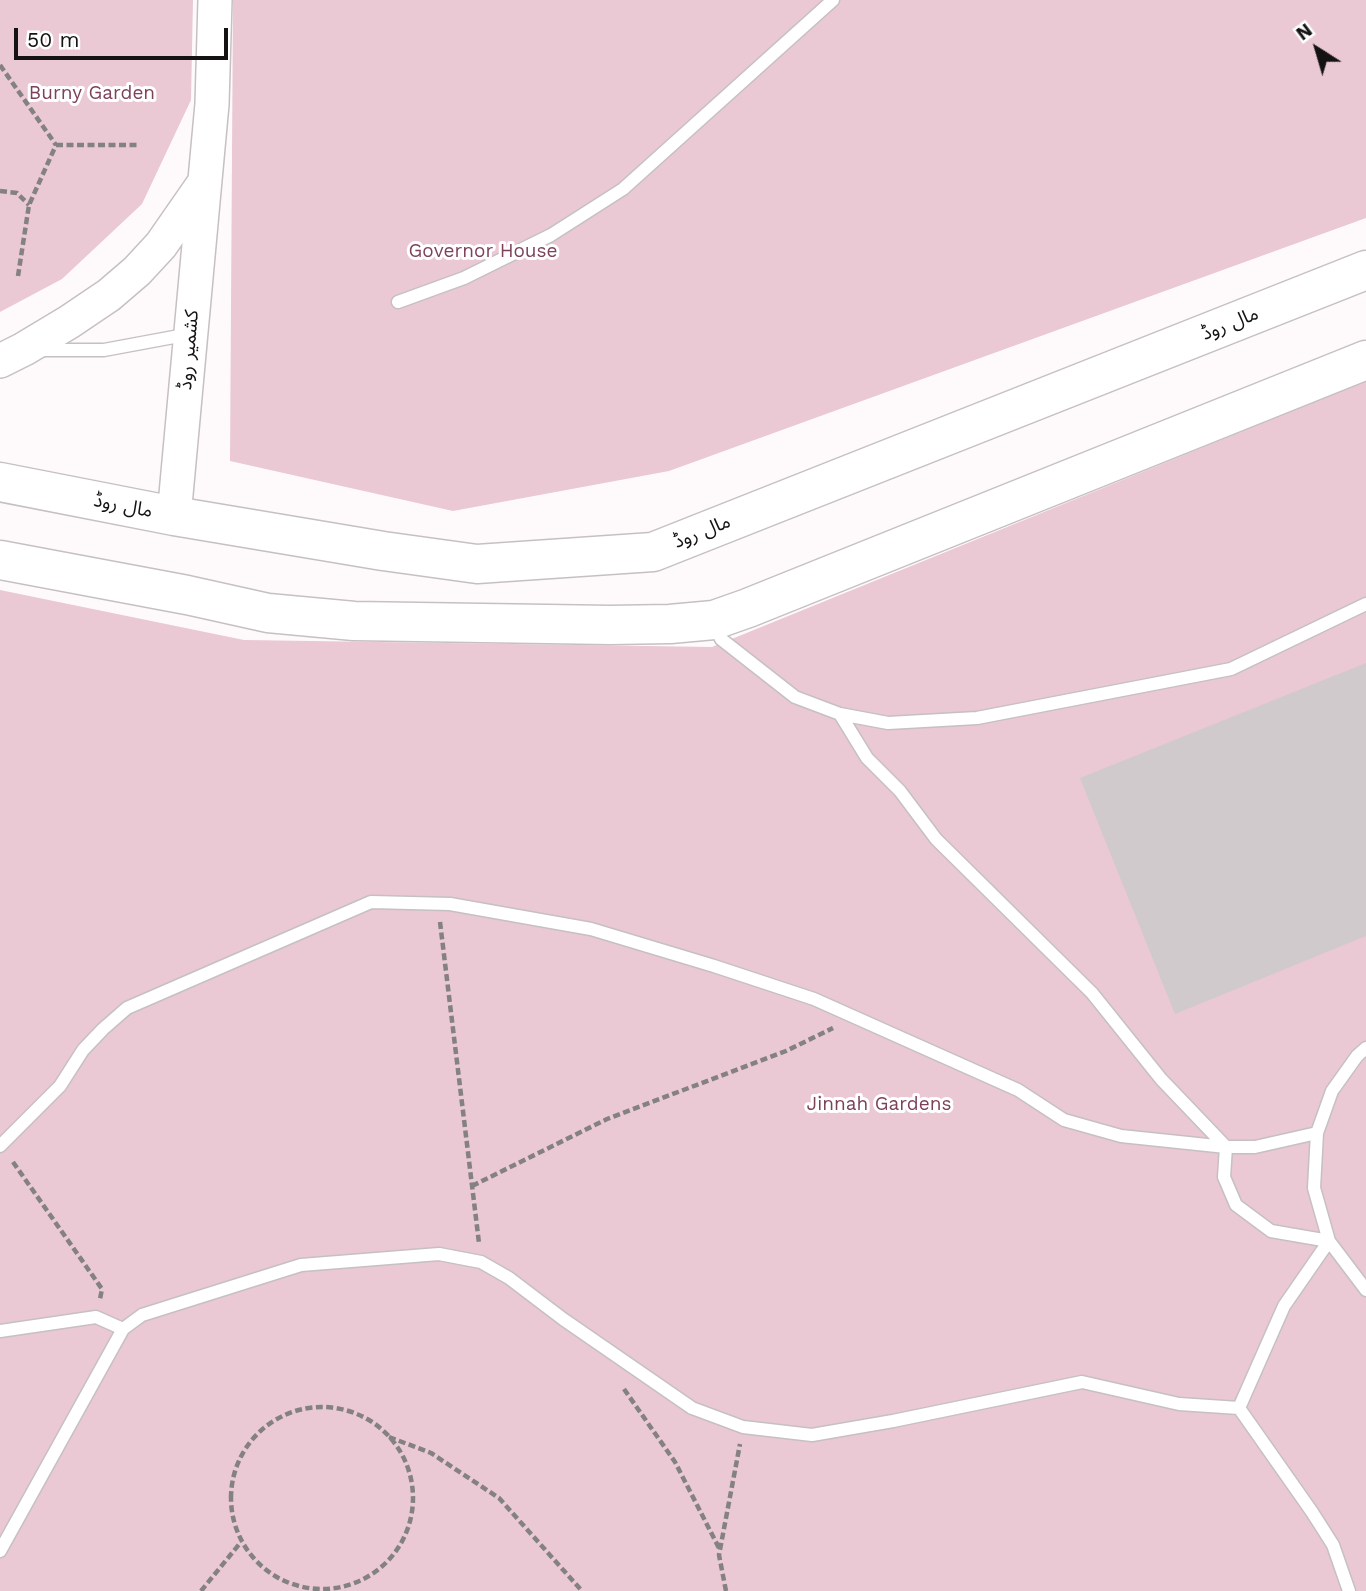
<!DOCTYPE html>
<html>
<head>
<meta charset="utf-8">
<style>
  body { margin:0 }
  #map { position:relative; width:1366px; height:1591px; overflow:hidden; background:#fefafb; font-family:"Work Sans",sans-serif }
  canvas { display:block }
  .north { position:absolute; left:1282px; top:14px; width:70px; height:70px; -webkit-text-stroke:5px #fff; paint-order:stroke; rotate:323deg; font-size:19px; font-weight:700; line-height:28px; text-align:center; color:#141212 }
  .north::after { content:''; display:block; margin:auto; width:24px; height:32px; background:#141212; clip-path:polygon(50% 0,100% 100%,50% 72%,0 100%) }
  .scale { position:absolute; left:14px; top:28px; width:214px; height:32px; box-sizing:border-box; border:4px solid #141212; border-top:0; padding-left:9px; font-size:21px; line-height:24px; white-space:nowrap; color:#141212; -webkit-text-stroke:5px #fff; paint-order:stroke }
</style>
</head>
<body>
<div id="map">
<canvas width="1366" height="1591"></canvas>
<div class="north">N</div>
<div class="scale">50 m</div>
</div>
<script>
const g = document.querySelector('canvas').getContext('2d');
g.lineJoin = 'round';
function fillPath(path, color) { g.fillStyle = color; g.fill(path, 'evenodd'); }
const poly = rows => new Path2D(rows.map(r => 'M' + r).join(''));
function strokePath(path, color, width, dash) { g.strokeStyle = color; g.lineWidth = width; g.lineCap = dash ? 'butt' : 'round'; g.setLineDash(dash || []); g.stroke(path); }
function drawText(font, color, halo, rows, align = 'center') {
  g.font = font + ' "Work Sans","Noto Sans Arabic",sans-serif'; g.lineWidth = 6; g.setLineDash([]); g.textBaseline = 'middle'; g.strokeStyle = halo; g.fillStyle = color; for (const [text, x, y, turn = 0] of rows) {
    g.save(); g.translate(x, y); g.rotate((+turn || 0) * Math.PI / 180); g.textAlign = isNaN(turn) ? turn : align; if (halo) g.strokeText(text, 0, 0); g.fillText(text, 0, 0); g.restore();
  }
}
fillPath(poly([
  [0,0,193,0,191,100,142,204,62,279,0,312],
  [233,0,1366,0,1366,218,669,471,453,511,230,461],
  [1366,381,1366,1591,0,1591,0,590,244,640,712,647]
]), '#eac8d4');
fillPath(poly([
  [1366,663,1366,936,1175,1014,1080,778]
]), '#d0cacc');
const lane = poly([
  [398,302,464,278,551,235,623,189,833,0],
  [39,350,104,350,190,334],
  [715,624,721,639,795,697,840,714,888,723,977,718,1231,669,1366,604],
  [840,714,867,758,900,791,936,839,1092,993,1161,1079,1226,1147,1224,1177,1236,1205,1271,1231,1329,1241,1284,1306,1239,1408,1312,1512,1333,1545,1349,1591],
  [1366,1048,1357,1056,1332,1091,1317,1133,1314,1188,1329,1241,1366,1290],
  [0,1146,60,1086,83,1050,103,1029,127,1008,371,902,450,904,591,929,714,966,814,999,1018,1090,1064,1120,1121,1136,1226,1147,1255,1147,1317,1133],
  [0,1331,96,1317,123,1329],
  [0,1551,123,1329,142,1315,301,1265,439,1254,481,1262,509,1278,563,1319,692,1408,743,1427,812,1435,893,1421,1082,1382,1179,1404,1239,1408]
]);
const secondary = poly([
  [0,361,24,349,69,322,109,295,137,271,161,245,202,186],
  [174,516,212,104,215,0]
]);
const primary = poly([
  [0,482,174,516,383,551,477,564,653,552,1366,270],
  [0,560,187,595,268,613,354,621,610,625,670,624,714,620,748,608,1366,360]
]);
strokePath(lane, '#c6c0c2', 15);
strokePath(secondary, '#c6c0c2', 36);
strokePath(primary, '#c6c0c2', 41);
strokePath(poly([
  [0,65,56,145],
  [56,145,139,145],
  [0,191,17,193,29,205],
  [18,276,29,205,56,145],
  [440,922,479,1243],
  [13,1162,102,1289,100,1299],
  [472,1186,607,1119,786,1051,833,1028],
  [624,1389,675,1462,720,1550],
  '231 1498a91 91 0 1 1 182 0a91 91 0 1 1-182 0Z',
  [389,1437,431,1453,499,1498,582,1591],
  [201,1591,241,1542],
  [726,1591,719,1555,740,1444]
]), '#848182', 4.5, [7, 3.5]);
strokePath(lane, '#fff', 12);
strokePath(secondary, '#fff', 33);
strokePath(primary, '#fff', 38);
drawText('19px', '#7d415a', '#fff', [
  ["Burny Garden",92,93],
  ["Governor House",483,251],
  ["Jinnah Gardens",879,1104]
]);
drawText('19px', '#141212', '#fff', [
  ["مال روڈ",1230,324,-22],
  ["کشمیر روڈ",189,350,-85],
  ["مال روڈ",123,506,11],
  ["مال روڈ",702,532,-22]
]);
</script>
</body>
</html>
